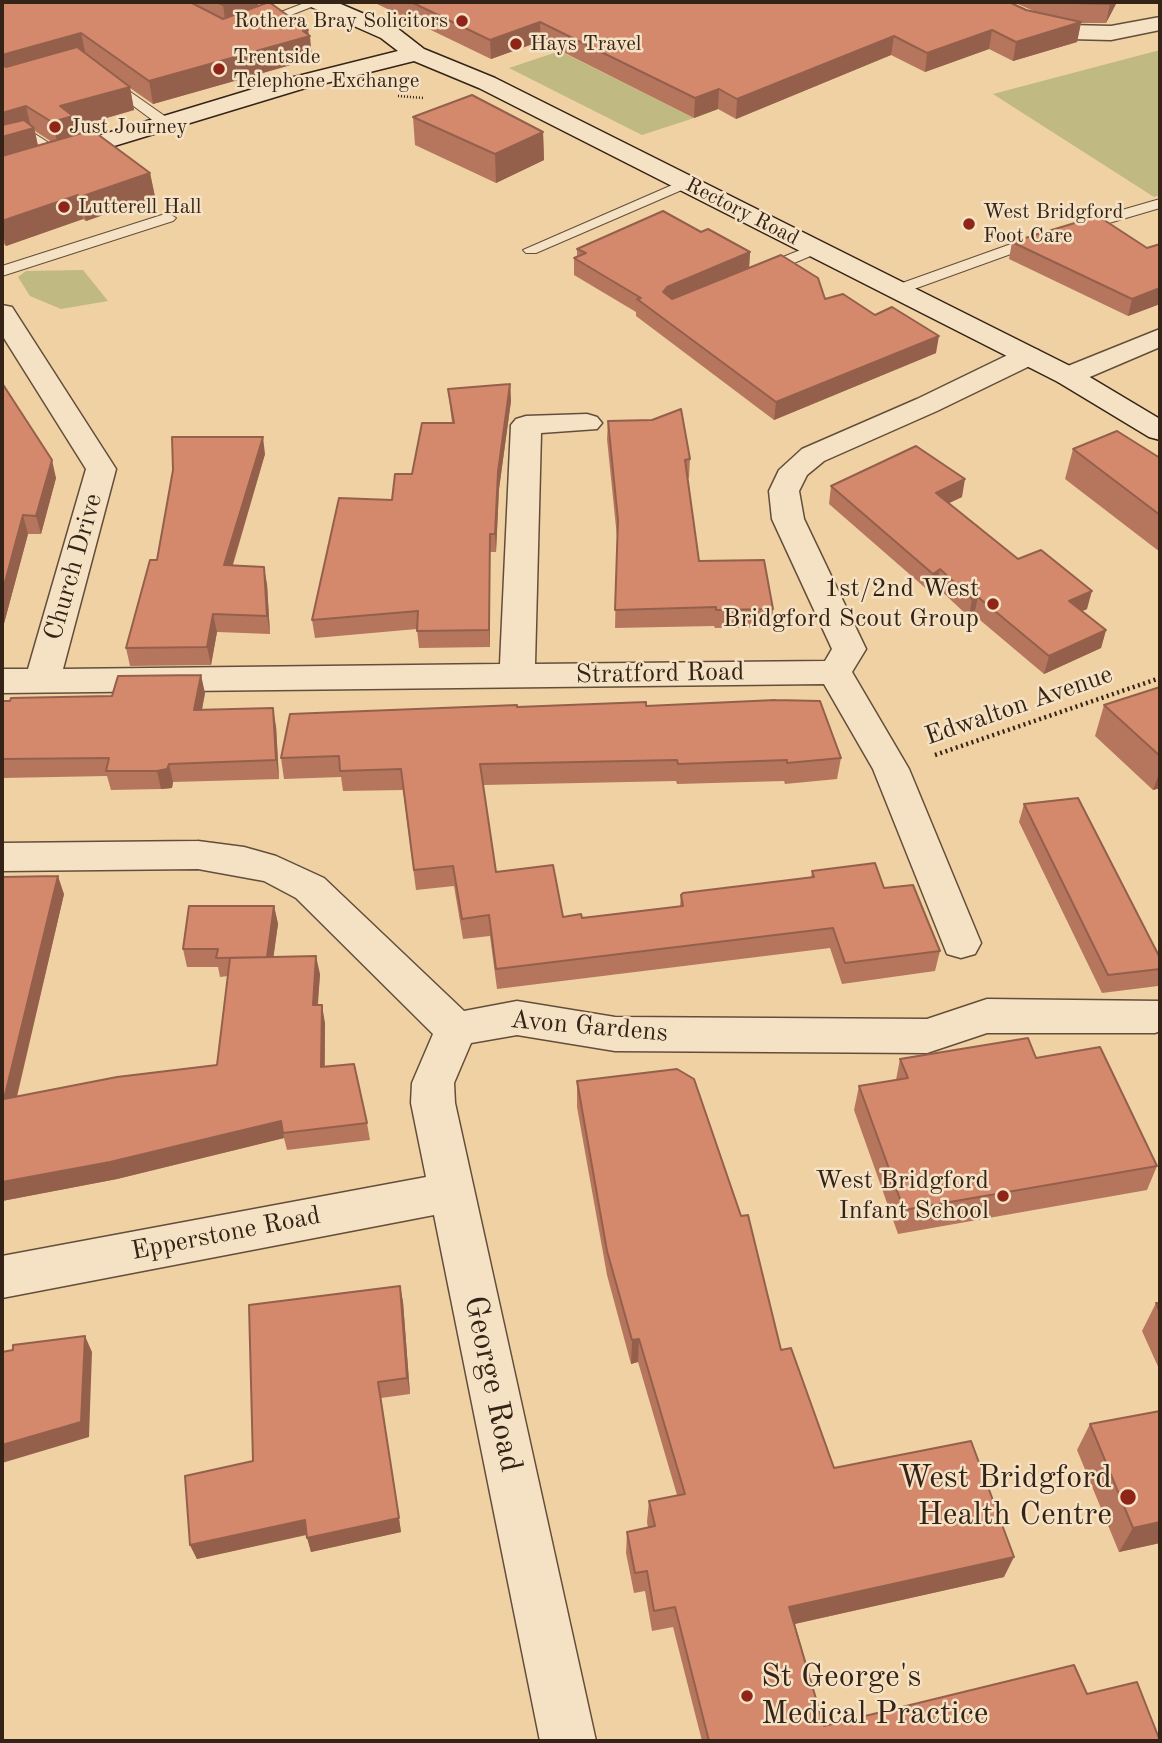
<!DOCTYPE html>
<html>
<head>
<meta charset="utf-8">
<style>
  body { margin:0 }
  #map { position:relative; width:1162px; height:1743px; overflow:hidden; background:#efd1a4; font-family:"Old Standard TT",serif }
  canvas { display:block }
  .frame { position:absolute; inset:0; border:4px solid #342316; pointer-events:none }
</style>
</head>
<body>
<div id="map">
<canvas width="1162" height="1743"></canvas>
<div class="frame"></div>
</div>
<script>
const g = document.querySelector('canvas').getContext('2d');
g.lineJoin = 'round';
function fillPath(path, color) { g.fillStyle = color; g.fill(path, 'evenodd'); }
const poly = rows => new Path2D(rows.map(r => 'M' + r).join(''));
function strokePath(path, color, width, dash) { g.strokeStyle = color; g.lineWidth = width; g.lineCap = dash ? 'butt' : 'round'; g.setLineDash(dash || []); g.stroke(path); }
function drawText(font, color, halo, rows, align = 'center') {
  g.font = font + ' "Old Standard TT",serif'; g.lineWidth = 5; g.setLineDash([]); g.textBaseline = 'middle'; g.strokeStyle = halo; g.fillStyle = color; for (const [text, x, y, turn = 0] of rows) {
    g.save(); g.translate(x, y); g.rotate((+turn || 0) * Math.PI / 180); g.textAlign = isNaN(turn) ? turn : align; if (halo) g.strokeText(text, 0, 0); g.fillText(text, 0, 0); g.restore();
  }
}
fillPath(poly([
  [1160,50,1160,195,1154,197,993,94],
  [560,51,694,118,642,135,509,68],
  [83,270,108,301,61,309,30,296,18,277,26,271]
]), '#c0b981');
const lane = poly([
  [307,2,324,2,263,26,258,27,252,23,307,2],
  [109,77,169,119,169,125,159,125,104,84,102,81,109,77],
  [32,132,63,152,65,155,63,158,53,158,30,141,2,148,2,140,32,132],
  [686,179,691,180,693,183,691,186,536,253,526,253,523,250,686,179],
  [1160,199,1160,208,1075,233,1067,228,1070,225,1160,199],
  [168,213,176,218,173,221,2,276,2,266,168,213],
  [1039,234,1047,239,1044,242,903,293,897,295,889,290,891,287,1039,234],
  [815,244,820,246,823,249,820,252,768,274,756,274,754,271,756,268,815,244]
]);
const street = poly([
  [980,2,1007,2,1040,17,1070,25,1111,26,1160,17,1160,30,1111,40,1070,39,1024,27,983,7,980,2],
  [2,305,12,307,116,469,63,669,500,664,511,425,516,419,526,416,587,414,597,417,602,423,597,429,541,433,535,664,825,661,832,649,772,519,769,491,779,470,802,449,917,399,1018,350,1028,348,1038,350,1042,356,1038,362,937,411,824,461,807,475,799,491,804,519,866,649,852,672,909,769,981,943,975,954,961,958,947,954,873,769,824,684,2,693,2,669,28,669,86,469,2,335,2,305],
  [1160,329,1160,347,1078,382,1068,385,1058,382,1054,376,1058,370,1160,329],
  [198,841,244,847,276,856,324,878,464,1011,517,1001,615,1017,927,1019,987,999,1160,1001,1160,1031,1155,1033,987,1033,927,1053,615,1051,517,1035,471,1043,454,1083,455,1103,596,1741,540,1741,434,1215,2,1298,2,1256,426,1177,411,1103,412,1083,433,1034,296,898,264,881,198,869,2,871,2,843,198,841]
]);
const secondary = poly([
  [308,2,336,2,397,28,424,49,495,78,1078,370,1160,419,1160,440,1149,437,1058,382,479,88,414,61,302,89,2,180,2,165,286,79,398,51,381,38,311,7,308,2]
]);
strokePath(lane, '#634e3a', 2);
strokePath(street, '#634e3a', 3);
strokePath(secondary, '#342316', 3);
strokePath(poly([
  [398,96,424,98]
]), '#342316', 2.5, [1, 2]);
strokePath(poly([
  [935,755,1160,678]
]), '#342316', 4.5, [2, 3.5]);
fillPath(lane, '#f5e1c4');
fillPath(street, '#f5e1c4');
fillPath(secondary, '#f5e1c4');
fillPath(poly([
  [2,2,258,2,258,6,308,30,312,59,153,104,130,88,134,110,75,127,77,135,150,173,155,197,86,221,83,219,6,246,2,242],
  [35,131,52,142,38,146],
  [373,2,1009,2,1026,10,1036,12,1013,2,1117,2,1106,23,1081,23,1077,42,1013,61,989,49,925,72,891,55,736,119,718,109,694,118,541,41,491,59],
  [413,117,543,132,544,160,496,183,415,145],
  [701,232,750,252,749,268,825,299,936,353,774,420,636,316,636,312,574,275,574,258,577,257,577,249],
  [1012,242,1147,248,1160,244,1160,304,1128,316,1009,259],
  [2,383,56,478,41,534,28,534,2,631],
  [510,384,511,401,499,489,496,552,490,552,490,647,419,648,417,629,315,638,312,620,392,500,452,423,448,389],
  [608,421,690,459,689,478,687,478,699,561,773,609,772,627,715,628,714,626,615,628,617,537,607,439],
  [1073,449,1160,458,1160,552,1065,479],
  [265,454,233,565,267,584,270,634,217,632,211,665,130,666,126,648,157,560],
  [831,486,962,497,948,503,1018,559,1087,609,1082,611,1106,630,1101,648,1044,674,974,615,969,617,937,587,930,592,829,504],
  [1160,687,1160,788,1153,790,1095,736,1104,705],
  [205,693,202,710,276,726,279,779,173,782,172,788,161,789,111,790,107,776,2,778,2,701],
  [646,706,841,758,837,779,785,784,784,781,677,784,676,781,483,785,496,872,563,917,582,918,680,906,681,895,811,878,812,871,884,888,940,951,935,971,842,984,830,948,497,989,490,936,463,939,454,886,416,890,403,790,343,791,341,777,284,779,281,758,517,707],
  [1024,804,1160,958,1160,981,1158,986,1102,993,1019,822],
  [2,877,64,894,17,1097,217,1065,228,976,220,977,218,967,187,967,183,949,274,906,278,924,273,957,320,974,318,1005,325,1023,325,1067,367,1123,370,1140,287,1150,284,1138,117,1179,2,1201],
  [900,1059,1157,1166,1147,1190,898,1234,854,1110,859,1086,896,1080],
  [577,1081,781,1350,834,1468,1004,1577,795,1624,824,1726,1087,1694,1160,1741,702,1741,673,1627,652,1631,645,1591,634,1593,626,1553,627,1532,648,1528,647,1522,649,1501,677,1495,638,1362,631,1364,607,1275,577,1107],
  [400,1286,403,1302,410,1394,381,1398,401,1532,311,1552,307,1535,197,1559,190,1545,253,1461],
  [1156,1303,1160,1303,1160,1371,1142,1331],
  [1160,1411,1160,1543,1119,1552,1077,1450,1090,1424]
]), '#b6765d');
fillPath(poly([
  [232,2,258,2,260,16,226,27,223,5],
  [1111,2,1117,2,1106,23,1110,4],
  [540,22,541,41,491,59,490,40],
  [1081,22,1077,42,1013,61,1016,42],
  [308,30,309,37,310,36,312,59,153,104,149,81],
  [992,30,989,49,925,72,927,53],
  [81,33,86,56,2,83,2,55],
  [894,36,891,55,736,119,737,99],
  [130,87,134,110,75,127,78,139,58,145,52,122,60,106],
  [719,89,718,109,694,118,695,98],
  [26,106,31,128,34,128,39,151,2,163,2,113],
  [543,132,544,160,496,183,495,154],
  [150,173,155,197,86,221,80,197],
  [78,195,83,219,6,246,2,230,2,221],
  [750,252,749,269,662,310,663,292,667,287],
  [1160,288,1160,304,1128,316,1132,299],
  [939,336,936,353,774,420,776,402],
  [510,384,511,401,499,489,496,552,495,534,498,472],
  [263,437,265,454,227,583,224,565],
  [52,460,56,478,41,534,36,516],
  [965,479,962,497,933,511,936,493],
  [23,515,28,534,2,631,2,593],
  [490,534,490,647,489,630],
  [264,567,267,584,270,634,267,616],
  [940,569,937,587,930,592,933,574],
  [1092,591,1087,609,1064,619,1069,601],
  [978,597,974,615,969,617,972,599],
  [213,614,217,632,211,665,207,647],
  [1106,630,1101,648,1044,674,1049,656],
  [201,675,205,693,198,729,194,710],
  [273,708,276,726,279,779,276,760],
  [169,764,173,782,172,788,161,789,157,771],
  [1160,771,1160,788,1153,790],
  [58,876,64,894,12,1116,4,1099],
  [274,906,278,924,271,975,267,957],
  [316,956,320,974,316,1023,313,1005],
  [322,1005,325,1023,324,1085,321,1067],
  [281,1121,284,1138,117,1179,2,1201,2,1182],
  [400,1286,403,1302,410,1394,407,1378],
  [85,1336,92,1352,89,1437,2,1463,2,1445],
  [639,1339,638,1362,631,1364,632,1340],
  [378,1382,401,1532,311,1552,307,1538],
  [305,1520,309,1534,197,1559,190,1545],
  [1160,1522,1160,1543,1119,1552,1133,1528],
  [1014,1557,1004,1577,785,1626,789,1607]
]), '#94604c');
const building = poly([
  [2,2,190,2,223,19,269,2,308,30,303,31,310,36,149,81,81,33,2,55,2,2],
  [216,2,232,2,223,5,216,2],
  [411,2,1009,2,1026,10,1081,22,1016,42,992,30,927,53,894,36,737,99,719,89,695,98,540,22,490,40,411,2],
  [1069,2,1111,2,1110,4,1074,3,1069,2],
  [77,47,130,87,60,106,73,116,52,122,26,106,2,113,2,64,6,67,77,47],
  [472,95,543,132,495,154,413,117,472,95],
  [24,120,34,128,2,137,2,125,24,120],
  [92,130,150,173,80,197,78,195,2,221,2,156,92,130],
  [663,211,701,232,708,229,750,252,667,287,663,292,672,299,781,255,818,278,825,299,843,294,875,315,892,307,939,336,776,402,637,299,641,298,574,258,586,253,577,249,663,211],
  [1098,216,1147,248,1160,244,1160,288,1132,299,1012,242,1098,216],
  [2,383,52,460,36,516,23,515,2,593,2,383],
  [510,384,498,472,495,534,490,534,489,630,417,631,418,611,312,620,339,498,392,500,395,474,412,474,422,423,454,423,448,389,510,384],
  [681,409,690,459,685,460,699,561,764,560,773,609,716,610,716,607,615,610,618,520,608,421,652,420,681,409],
  [1117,431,1160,458,1160,515,1073,449,1117,431],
  [172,437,263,437,224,565,264,567,267,616,213,614,207,647,126,648,150,560,157,560,173,470,172,437],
  [916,446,965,479,936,493,1018,559,1041,550,1092,591,1069,601,1106,630,1049,656,978,597,972,599,940,569,933,574,831,486,916,446],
  [201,675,194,710,273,708,276,760,169,764,167,769,157,771,106,771,109,758,2,759,2,701,10,701,11,698,112,696,118,676,201,675],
  [1160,687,1160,756,1104,705,1160,687],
  [775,700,820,701,841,758,787,763,787,760,678,764,677,760,480,764,496,872,553,865,563,917,581,914,582,918,683,906,681,895,683,893,814,877,812,871,875,863,884,888,913,885,940,951,845,963,833,928,496,969,489,915,462,919,453,866,414,870,401,769,340,771,339,756,281,758,290,714,517,705,517,707,646,702,646,706,775,700],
  [1078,798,1160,958,1160,969,1108,975,1024,804,1078,798],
  [58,876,4,1099,117,1077,217,1065,230,958,316,956,313,1005,322,1005,321,1067,354,1064,367,1123,283,1133,281,1121,110,1162,2,1182,2,877,58,876],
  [189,906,274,906,267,957,216,958,218,949,183,949,189,906],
  [1028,1038,1036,1058,1100,1047,1157,1166,904,1210,859,1086,908,1078,900,1059,1028,1038],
  [677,1069,694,1079,741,1216,748,1215,781,1350,791,1348,834,1468,971,1441,1014,1557,789,1607,824,1726,1074,1665,1087,1694,1137,1682,1160,1741,709,1741,675,1607,654,1611,647,1571,635,1573,627,1532,655,1526,649,1501,685,1494,639,1339,632,1340,607,1251,577,1081,677,1069],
  [400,1286,407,1378,378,1382,399,1518,307,1538,305,1520,190,1545,185,1476,253,1461,249,1305,400,1286],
  [1156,1303,1160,1303,1160,1313,1156,1303],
  [85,1336,81,1422,2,1445,2,1352,13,1350,13,1345,85,1336],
  [1160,1411,1160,1522,1133,1528,1090,1424,1160,1411]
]);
fillPath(building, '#d4896c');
strokePath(building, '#94604c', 2);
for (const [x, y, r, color] of [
  [462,21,7,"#8f2418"],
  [516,44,7,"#8f2418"],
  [219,69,7,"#8f2418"],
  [55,127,7,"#8f2418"],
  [64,207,7,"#8f2418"],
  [969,224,7,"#8f2418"],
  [993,604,7,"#8f2418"],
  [1003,1196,7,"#8f2418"],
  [1128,1497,9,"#8f2418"],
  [747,1696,7,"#8f2418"]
]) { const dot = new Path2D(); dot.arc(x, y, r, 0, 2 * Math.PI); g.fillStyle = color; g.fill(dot); strokePath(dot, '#f5e1c4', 2.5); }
drawText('21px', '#342316', '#f5e1c4', [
  ["Rothera Bray Solicitors",448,21,"right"],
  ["Hays Travel",530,44],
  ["Trentside",233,57],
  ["Telephone Exchange",233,81],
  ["Just Journey",69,127],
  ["Lutterell Hall",78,207],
  ["West Bridgford",983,212],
  ["Foot Care",983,236]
], 'left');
drawText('21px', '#342316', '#f5e1c4', [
  ["Rectory Road",742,212,27]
]);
drawText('26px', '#342316', '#f5e1c4', [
  ["Church Drive",74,567,-74],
  ["Stratford Road",660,674,-1],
  ["Edwalton Avenue",1019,706,-19],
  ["Avon Gardens",589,1027,5],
  ["Epperstone Road",226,1234,-11]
]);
drawText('26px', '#342316', '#f5e1c4', [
  ["1st/2nd West",979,589],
  ["Bridgford Scout Group",979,619],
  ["West Bridgford",989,1181],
  ["Infant School",989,1211]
], 'right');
drawText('32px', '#342316', '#f5e1c4', [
  ["George Road",492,1384,78]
]);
drawText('32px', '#342316', '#f5e1c4', [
  ["West Bridgford",1112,1479],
  ["Health Centre",1112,1516],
  ["St George's",761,1678,"left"],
  ["Medical Practice",761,1715,"left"]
], 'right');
</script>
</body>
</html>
